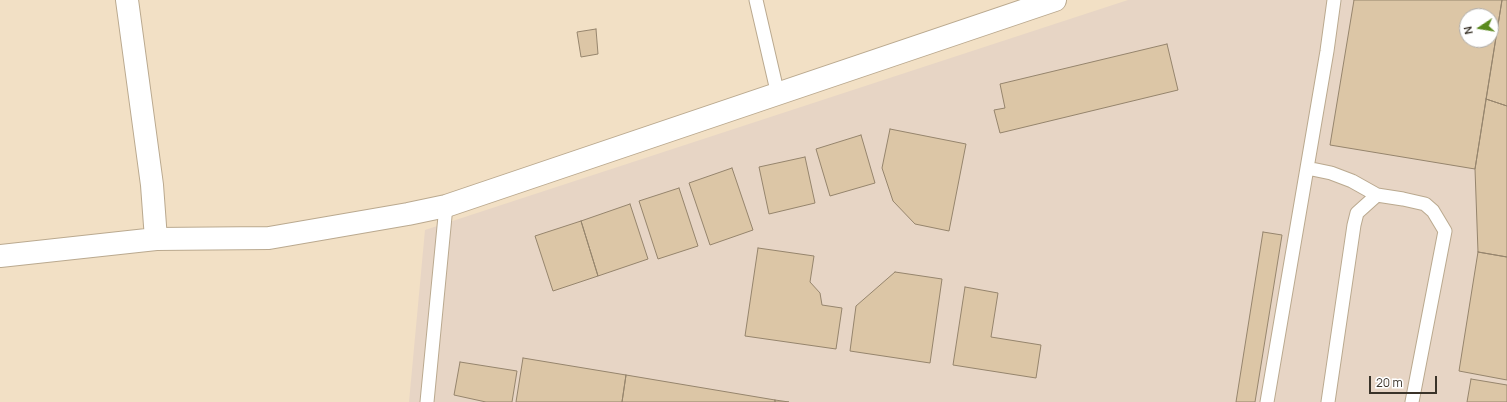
<!DOCTYPE html>
<html>
<head>
<meta charset="utf-8">
<style>
  body { margin:0 }
  #map { position:relative; width:1507px; height:402px; overflow:hidden; background:#f2e0c5; font-family:Manrope,sans-serif }
  canvas { display:block }
  .north { position:absolute; left:1459px; top:8px; width:40px; height:40px; box-sizing:border-box; background:#fff; border:1px solid #b0ada9; border-radius:50%; rotate:258deg; font-size:11px; font-weight:700; line-height:16px; text-align:center; color:#3a3329 }
  .north::after { content:''; display:block; margin:auto; width:14px; height:18px; background:#5a8a1e; clip-path:polygon(50% 0,100% 100%,50% 72%,0 100%) }
  .scale { position:absolute; left:1369px; top:376px; width:68px; height:18px; box-sizing:border-box; border:2px solid #3a3329; border-top:0; padding-left:5px; font-size:12px; line-height:14px; white-space:nowrap; color:#3a3329; -webkit-text-stroke:3px #fff; paint-order:stroke }
</style>
</head>
<body>
<div id="map">
<canvas width="1507" height="402"></canvas>
<div class="north">N</div>
<div class="scale">20 m</div>
</div>
<script>
const g = document.querySelector('canvas').getContext('2d');
g.lineJoin = 'round';
function fillPath(path, color) { g.fillStyle = color; g.fill(path, 'evenodd'); }
const poly = rows => new Path2D(rows.map(r => 'M' + r).join(''));
function strokePath(path, color, width, dash) { g.strokeStyle = color; g.lineWidth = width; g.lineCap = dash ? 'butt' : 'round'; g.setLineDash(dash || []); g.stroke(path); }
fillPath(poly([
  [1128,0,1507,0,1507,402,409,402,425,230],
  [1467,16,1491,16,1491,40,1467,40]
]), '#e7d5c5');
const building = poly([
  [1354,0,1502,0,1475,169,1330,145,1354,0],
  [1467,16,1491,16,1491,40,1467,40,1467,16],
  [1502,0,1507,0,1507,106,1486,99,1502,0],
  [596,29,598,54,581,57,577,32,596,29],
  [1167,44,1178,90,1000,133,994,110,1005,108,1000,84,1167,44],
  [1486,99,1507,106,1507,257,1478,252,1475,169,1486,99],
  [890,129,966,144,949,231,915,224,893,201,882,168,890,129],
  [861,135,875,183,830,196,816,149,861,135],
  [805,157,815,203,769,214,759,167,805,157],
  [732,168,753,230,710,245,689,183,732,168],
  [679,188,698,246,658,259,639,201,679,188],
  [630,204,648,259,598,276,581,221,630,204],
  [581,221,598,276,553,291,535,236,581,221],
  [1263,232,1282,235,1255,402,1236,402,1263,232],
  [758,248,814,256,810,282,820,293,822,305,842,308,836,349,745,336,758,248],
  [1478,252,1507,257,1507,380,1459,371,1478,252],
  [895,272,942,279,930,363,850,351,856,306,895,272],
  [965,287,998,293,991,337,1041,345,1036,378,953,365,965,287],
  [523,358,626,375,622,402,516,402,523,358],
  [460,362,517,371,512,402,486,402,454,395,460,362],
  [626,375,775,400,775,402,622,402,626,375],
  [1471,379,1507,385,1507,402,1467,402,1471,379],
  [775,400,789,402,775,402,775,400]
]);
fillPath(building, '#dcc6a6');
strokePath(building, '#96856d', 1);
const lane = poly([
  [756,0,778,95],
  [1307,168,1331,173,1352,181,1377,195,1403,199,1425,204,1433,211,1445,231,1412,402],
  [427,402,446,206],
  [1267,402,1327,51,1334,0],
  [1328,402,1354,225,1357,213,1377,195]
]);
const street = poly([
  [127,0,152,185,156,239],
  [0,256,156,239,269,238,408,214,446,206,1055,0]
]);
strokePath(lane, '#baa98f', 15);
strokePath(street, '#baa98f', 24);
strokePath(lane, '#fff', 13);
strokePath(street, '#fff', 22);
</script>
</body>
</html>
